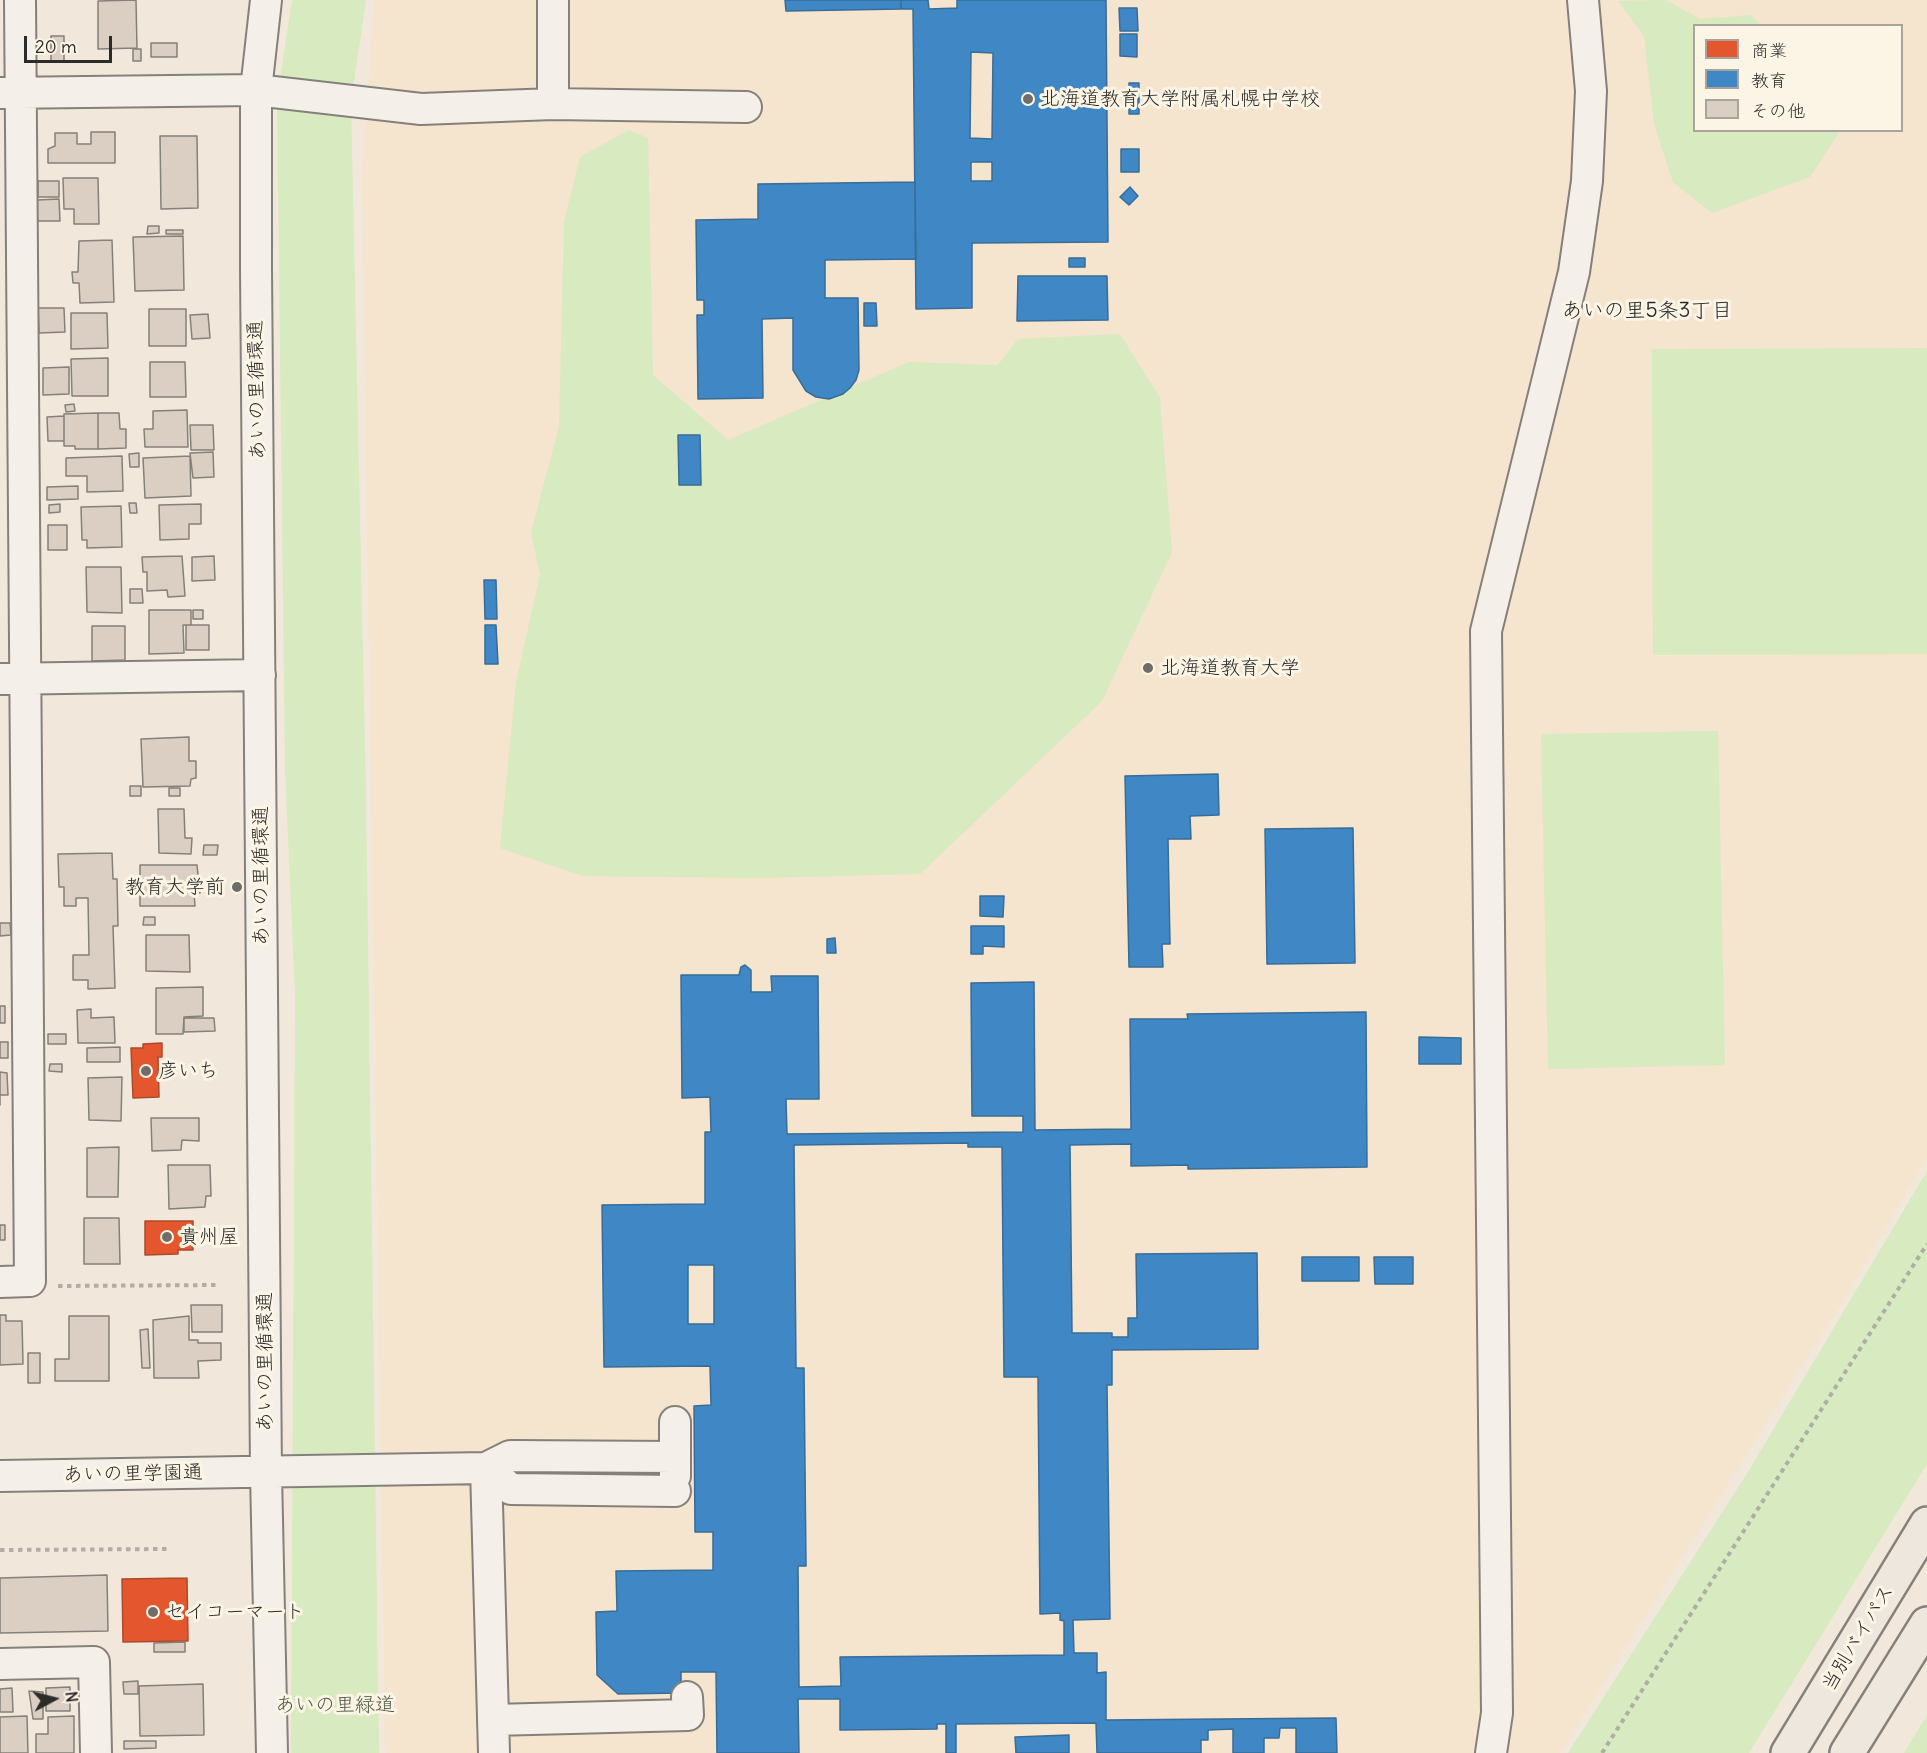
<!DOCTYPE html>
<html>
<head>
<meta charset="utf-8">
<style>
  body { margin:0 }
  #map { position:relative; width:1927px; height:1753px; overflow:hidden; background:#f1e8db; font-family:Delius,"Klee One",sans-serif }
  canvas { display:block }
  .legend { position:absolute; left:1693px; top:24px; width:210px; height:108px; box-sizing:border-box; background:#fcf5e5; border:2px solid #a8a49b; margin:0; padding:8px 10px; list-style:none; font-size:18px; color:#2b2b2b }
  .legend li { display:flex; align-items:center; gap:12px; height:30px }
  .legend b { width:30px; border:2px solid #a8a49b }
  .north { position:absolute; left:24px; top:1669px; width:60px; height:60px; -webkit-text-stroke:4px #fcf5e5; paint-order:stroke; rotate:83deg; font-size:16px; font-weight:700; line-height:24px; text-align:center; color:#2b2b2b }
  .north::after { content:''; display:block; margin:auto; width:21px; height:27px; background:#2b2b2b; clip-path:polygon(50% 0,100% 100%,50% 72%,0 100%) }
  .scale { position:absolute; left:24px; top:36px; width:88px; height:27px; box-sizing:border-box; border:3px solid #2b2b2b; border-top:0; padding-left:8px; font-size:18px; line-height:21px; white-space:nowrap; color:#2b2b2b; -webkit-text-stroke:4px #fcf5e5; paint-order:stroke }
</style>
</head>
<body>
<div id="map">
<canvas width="1927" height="1753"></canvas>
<ul class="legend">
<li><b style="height:16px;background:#e4572e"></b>商業</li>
<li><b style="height:16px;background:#3f88c5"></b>教育</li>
<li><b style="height:16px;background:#dacfc2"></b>その他</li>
</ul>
<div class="north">N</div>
<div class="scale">20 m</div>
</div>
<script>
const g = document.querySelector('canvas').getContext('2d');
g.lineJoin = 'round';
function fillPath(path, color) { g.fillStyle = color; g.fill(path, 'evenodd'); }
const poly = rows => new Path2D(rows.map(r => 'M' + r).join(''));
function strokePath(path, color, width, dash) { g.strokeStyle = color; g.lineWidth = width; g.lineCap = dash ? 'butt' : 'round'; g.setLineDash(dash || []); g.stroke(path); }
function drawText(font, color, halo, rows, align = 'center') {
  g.font = font + ' Delius,"Klee One",sans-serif'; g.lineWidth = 6; g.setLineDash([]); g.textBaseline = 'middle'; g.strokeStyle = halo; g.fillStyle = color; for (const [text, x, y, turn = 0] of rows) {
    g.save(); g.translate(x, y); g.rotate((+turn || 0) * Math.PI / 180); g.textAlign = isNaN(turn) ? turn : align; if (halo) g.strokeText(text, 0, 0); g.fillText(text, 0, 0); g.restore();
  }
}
fillPath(poly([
  [374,0,1927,0,1927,1157,1839,1307,1560,1753,385,1753,362,178],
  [1694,26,1902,26,1902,130,1694,130]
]), '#f5e4ce');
fillPath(poly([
  [292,0,366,0,351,102,366,795,379,1753,291,1753,295,995,285,770,277,99],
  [1666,0,1700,19,1751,15,1761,25,1694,26,1694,130,1840,131,1810,177,1712,213,1673,182,1654,124,1644,36,1618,1],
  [629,130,648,138,653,375,728,440,909,362,998,365,1018,339,1120,334,1160,398,1172,552,1102,701,920,874,758,878,583,876,500,848,516,682,540,575,531,532,559,427,564,222,580,157],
  [1927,348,1927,654,1653,655,1652,349],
  [1718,731,1725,1065,1548,1069,1541,734],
  [1927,1171,1927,1464,1749,1753,1568,1753,1748,1472],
  [1927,1715,1927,1753,1904,1753]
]), '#d8eabf');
const shops = poly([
  [162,1043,162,1057,158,1057,159,1097,133,1098,131,1048,143,1048,143,1044,162,1043],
  [145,1221,193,1221,193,1250,178,1250,178,1254,145,1255,145,1221],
  [187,1578,188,1641,123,1642,122,1579,187,1578]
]);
fillPath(shops, '#e4572e');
strokePath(shops, '#ac4a2d', 1.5);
const schools = poly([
  [785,0,901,0,901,9,786,11,785,0],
  [901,0,928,0,929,9,957,8,957,0,1106,0,1108,242,972,243,972,308,916,309,913,9,901,9,901,0],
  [971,52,993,53,992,139,970,138,971,52],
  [971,162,992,162,992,181,971,181,971,162],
  [1119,8,1137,8,1138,31,1120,31,1119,8],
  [1120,34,1137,34,1137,57,1120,56,1120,34],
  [1129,83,1139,83,1139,114,1129,114,1129,83],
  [1121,149,1139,149,1139,172,1121,172,1121,149],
  [915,182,916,259,825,260,825,298,858,298,859,370,856,380,850,388,843,394,829,399,816,397,806,391,793,370,793,318,762,319,763,398,698,399,697,315,704,315,704,300,697,300,696,220,758,219,758,184,915,182],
  [1130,187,1138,196,1129,205,1120,197,1130,187],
  [1069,258,1085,258,1085,267,1069,267,1069,258],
  [1018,276,1107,276,1108,320,1017,321,1018,276],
  [864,303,876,303,877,326,864,326,864,303],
  [678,435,700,435,701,485,679,485,678,435],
  [484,580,496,580,497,619,485,619,484,580],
  [485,625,496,625,498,664,485,664,485,625],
  [1218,774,1219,815,1190,816,1191,839,1168,839,1170,944,1162,944,1163,967,1129,967,1125,776,1218,774],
  [1353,828,1355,963,1267,964,1265,829,1353,828],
  [980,896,1004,896,1003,917,980,916,980,896],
  [971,926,1004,926,1004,947,983,946,983,954,971,954,971,926],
  [835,938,836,953,827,953,827,939,835,938],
  [745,965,751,970,751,992,772,992,771,976,818,976,819,1099,786,1099,787,1134,1023,1132,1023,1116,972,1116,971,983,1034,982,1035,1130,1131,1129,1130,1019,1188,1019,1187,1014,1366,1012,1367,1167,1188,1169,1188,1165,1131,1166,1131,1144,1070,1145,1072,1333,1112,1333,1112,1337,1128,1337,1128,1318,1137,1318,1136,1254,1257,1253,1258,1349,1112,1350,1112,1385,1107,1385,1110,1619,1073,1620,1074,1653,1097,1653,1097,1673,1106,1672,1106,1720,1336,1718,1337,1753,1296,1753,1296,1728,1280,1728,1279,1738,1264,1738,1264,1753,1233,1753,1233,1729,1208,1730,1208,1740,1201,1740,1201,1753,1097,1753,1096,1723,956,1724,956,1753,946,1753,946,1724,937,1724,937,1729,840,1730,840,1699,798,1699,799,1753,717,1753,716,1672,681,1672,681,1693,618,1694,597,1675,596,1612,617,1611,616,1571,713,1570,713,1532,695,1532,694,1406,711,1405,710,1366,604,1367,602,1205,705,1204,705,1132,711,1132,710,1097,682,1098,681,975,739,975,741,967,745,965],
  [968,1143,968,1147,1002,1147,1004,1377,1038,1377,1040,1614,1060,1613,1060,1620,1064,1621,1064,1655,840,1657,841,1686,799,1687,798,1566,806,1566,804,1368,796,1368,794,1145,968,1143],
  [688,1265,714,1265,714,1324,688,1324,688,1265],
  [1419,1037,1461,1038,1461,1064,1419,1064,1419,1037],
  [1302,1257,1359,1257,1359,1281,1302,1281,1302,1257],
  [1374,1257,1413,1257,1413,1284,1375,1284,1374,1257],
  [1069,1735,1069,1753,1016,1753,1015,1737,1069,1735]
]);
fillPath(schools, '#3f88c5');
strokePath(schools, '#396c97', 1.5);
const building = poly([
  [136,0,137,48,98,49,98,1,136,0],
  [51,36,64,36,64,61,51,61,51,36],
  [151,43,177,43,177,57,151,57,151,43],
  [133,49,141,49,141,61,133,61,133,49],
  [91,132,115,132,115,163,48,163,48,149,55,146,55,133,77,133,77,144,91,144,91,132],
  [160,136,197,136,198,208,161,209,160,136],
  [63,178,98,178,99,224,74,224,74,209,64,209,63,178],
  [38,181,59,181,59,197,38,197,38,181],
  [59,199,60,221,37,221,37,200,59,199],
  [148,226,159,226,159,233,147,234,148,226],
  [166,230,183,230,183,234,166,234,166,230],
  [183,236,184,290,135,291,133,237,183,236],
  [112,240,114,302,80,303,79,283,73,283,72,272,78,272,79,241,112,240],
  [38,308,64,308,65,332,39,333,38,308],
  [149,309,186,309,186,346,149,346,149,309],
  [71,313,107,313,108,348,71,349,71,313],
  [208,314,210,338,192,339,190,315,208,314],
  [108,358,108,396,72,396,71,359,108,358],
  [150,362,185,362,186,397,150,397,150,362],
  [69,367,69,394,43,395,43,368,69,367],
  [74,404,75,411,66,412,65,405,74,404],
  [187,410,188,447,145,447,144,429,153,429,153,411,187,410],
  [98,413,119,413,120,429,126,429,126,448,98,449,98,413],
  [98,413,98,449,75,449,75,446,64,446,64,414,98,413],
  [64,416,64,441,48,441,47,417,64,416],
  [190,425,213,425,214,450,191,450,190,425],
  [213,452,214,477,193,478,190,453,213,452],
  [139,453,139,467,130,467,129,454,139,453],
  [122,456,123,491,87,492,87,476,66,476,66,458,122,456],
  [190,456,191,496,145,498,143,458,190,456],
  [78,486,78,499,47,500,47,487,78,486],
  [129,503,136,503,137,513,130,513,129,503],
  [60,504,60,512,49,513,49,505,60,504],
  [201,504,201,524,189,524,189,539,160,540,159,505,201,504],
  [121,506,122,547,87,548,87,540,82,540,81,507,121,506],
  [48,525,67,525,67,550,48,550,48,525],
  [182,556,185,596,168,597,167,590,147,591,147,572,143,572,142,557,182,556],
  [214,556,215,580,192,581,192,557,214,556],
  [86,567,121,567,122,613,87,612,86,567],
  [130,589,142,589,143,603,130,603,130,589],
  [149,610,191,610,191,625,183,625,184,653,149,654,149,610],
  [193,610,203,610,203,619,193,619,193,610],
  [186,625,209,625,209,650,186,650,186,625],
  [92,626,125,626,125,660,92,661,92,626],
  [189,737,189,761,196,761,196,778,191,779,190,786,143,787,141,739,189,737],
  [130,786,141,786,141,796,130,796,130,786],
  [169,788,180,788,180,796,169,796,169,788],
  [158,809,184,809,185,838,192,838,191,854,159,853,158,809],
  [204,845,218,845,217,855,203,855,204,845],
  [112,853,113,879,117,879,118,926,113,926,115,988,88,989,88,980,73,980,73,955,89,955,88,898,76,898,76,906,64,906,64,887,59,887,58,854,112,853],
  [140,865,197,865,200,893,194,893,195,906,140,906,140,865],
  [144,917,155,917,155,925,143,925,144,917],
  [0,923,10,923,11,935,0,936,0,923],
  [146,935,189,935,190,972,146,971,146,935],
  [203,987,203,1016,184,1017,183,1034,156,1034,156,988,203,987],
  [0,1006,5,1006,5,1023,0,1023,0,1006],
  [91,1009,91,1018,114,1017,115,1043,78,1043,77,1010,91,1009],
  [184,1018,214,1018,215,1031,184,1032,184,1018],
  [48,1034,66,1034,66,1044,48,1044,48,1034],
  [0,1042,8,1042,8,1058,0,1058,0,1042],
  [120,1047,120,1062,87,1062,87,1048,120,1047],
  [50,1064,62,1064,62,1072,49,1071,50,1064],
  [0,1072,7,1073,8,1095,0,1095,0,1105,0,1072],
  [122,1077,121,1121,89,1120,88,1078,122,1077],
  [151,1118,199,1118,199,1141,182,1140,181,1150,152,1151,151,1118],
  [119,1147,118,1197,87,1197,87,1148,119,1147],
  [168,1165,210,1165,211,1196,206,1196,205,1207,169,1209,168,1165],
  [84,1218,119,1218,120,1264,84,1264,84,1218],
  [0,1225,5,1225,5,1240,0,1240,0,1225],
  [191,1305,222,1305,222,1332,192,1332,191,1305],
  [0,1315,6,1315,6,1321,22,1321,23,1364,0,1365,0,1315],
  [69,1316,109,1316,109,1381,55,1381,55,1359,69,1359,69,1316],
  [189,1316,189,1340,198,1340,198,1343,221,1343,221,1360,198,1361,199,1378,154,1378,153,1320,189,1316],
  [148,1329,150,1368,142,1368,140,1330,148,1329],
  [28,1353,40,1353,40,1383,28,1383,28,1353],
  [107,1575,108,1631,0,1633,0,1578,107,1575],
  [185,1642,185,1652,154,1652,154,1643,185,1642],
  [138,1681,138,1694,124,1694,123,1682,138,1681],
  [203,1684,204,1735,140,1736,139,1686,203,1684],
  [70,1687,70,1711,46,1711,46,1688,70,1687],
  [12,1688,13,1712,0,1712,0,1689,12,1688],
  [29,1691,43,1692,43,1719,33,1719,29,1691],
  [27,1716,28,1753,0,1753,0,1717,27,1716],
  [74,1716,74,1753,36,1753,36,1734,48,1734,48,1717,74,1716],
  [124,1741,156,1741,156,1748,124,1749,124,1741]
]);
fillPath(building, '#dacfc2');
strokePath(building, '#84807a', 1.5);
const minor = poly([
  [266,0,256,90,256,269,266,1473,272,1753],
  [0,93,256,90,421,109,553,104,746,107],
  [553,104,553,0],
  [0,679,260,675],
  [0,1282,30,1281,20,0],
  [675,1422,675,1476],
  [486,1468,494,1753],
  [486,1468,511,1489,675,1491],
  [0,1476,486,1468,510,1456,675,1457],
  [0,1664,94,1662,96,1753],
  [493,1720,688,1715,687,1697],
  [1491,1753,1497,1713,1486,631,1574,272,1587,181,1591,91,1583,0]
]);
const highway = poly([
  [1788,1753,1927,1524],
  [1847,1753,1927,1624]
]);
strokePath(minor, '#84807a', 34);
strokePath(highway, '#84807a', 38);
strokePath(poly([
  [58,1286,220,1285],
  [0,1550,169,1549],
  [1602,1753,1927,1244]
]), '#b0aca8', 4, [4.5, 4.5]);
strokePath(minor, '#f4f0e9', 30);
strokePath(highway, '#eee7dd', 33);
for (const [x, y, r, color] of [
  [1028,99,6,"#706d69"],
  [1148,668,6,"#706d69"],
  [237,887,6,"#706d69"],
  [146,1071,6,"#706d69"],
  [167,1237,6,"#706d69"],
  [153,1612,6,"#706d69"]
]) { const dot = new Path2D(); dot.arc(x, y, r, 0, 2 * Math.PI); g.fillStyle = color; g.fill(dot); strokePath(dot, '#fcf5e5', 2); }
drawText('20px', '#2b2b2b', '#fcf5e5', [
  ["北海道教育大学附属札幌中学校",1040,99],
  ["北海道教育大学",1160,668],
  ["教育大学前",225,887,"right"],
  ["彦いち",158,1071],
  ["貴州屋",179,1237],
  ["セイコーマート",165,1612]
], 'left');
drawText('20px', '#2b2b2b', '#fcf5e5', [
  ["あいの里循環通",257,390,-91],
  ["あいの里循環通",261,876,-90],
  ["あいの里循環通",265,1362,-90],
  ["あいの里学園通",133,1474,-1],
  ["当別バイパス",1858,1638,-59]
]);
drawText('20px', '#515b4a', '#fcf5e5', [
  ["あいの里緑道",335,1705]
]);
drawText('21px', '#2b2b2b', '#fcf5e5', [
  ["あいの里5条3丁目",1647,311]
]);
</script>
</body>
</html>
